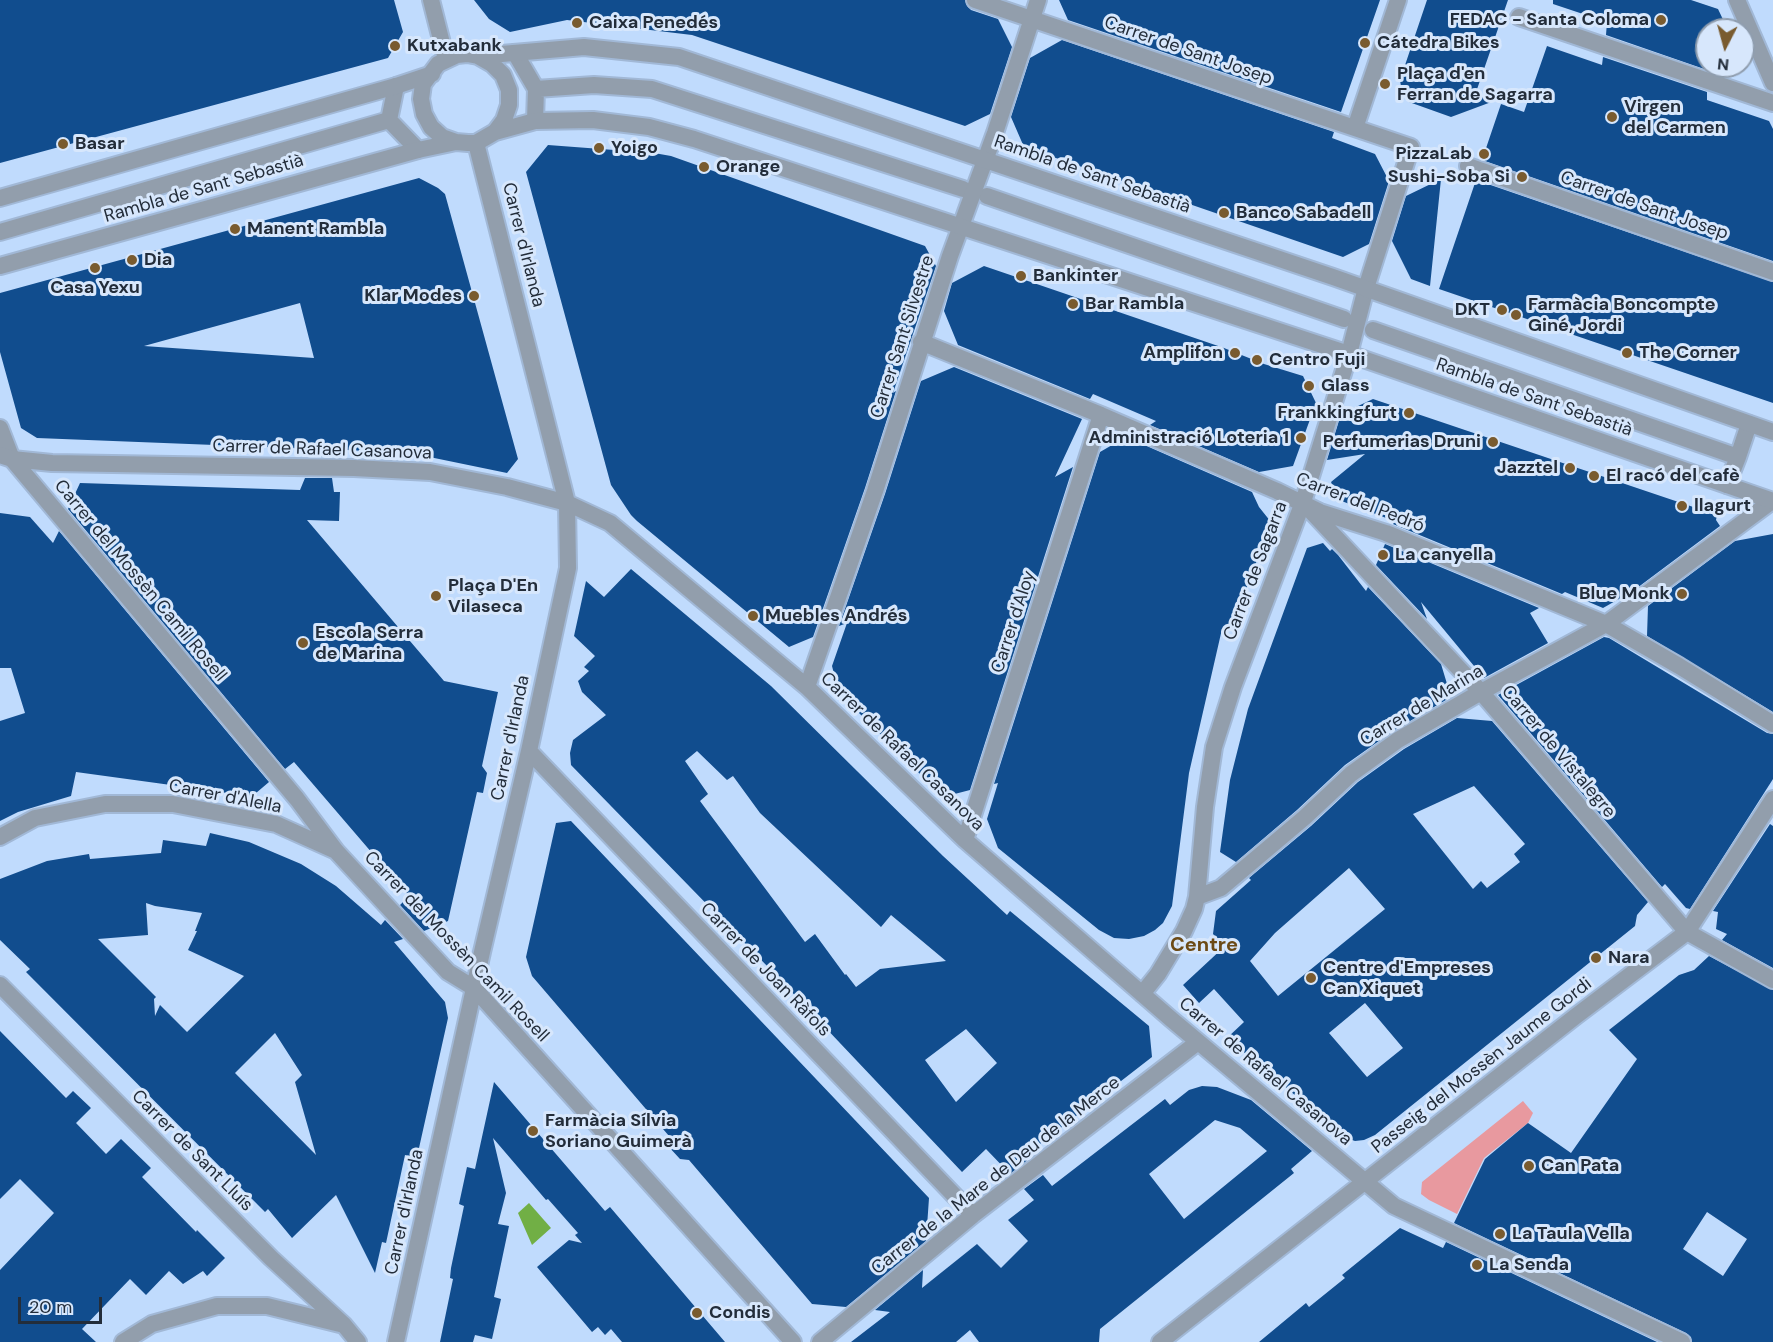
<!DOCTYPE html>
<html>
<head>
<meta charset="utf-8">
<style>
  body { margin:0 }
  #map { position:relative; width:1773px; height:1342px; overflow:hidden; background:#c0dbfd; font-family:"DM Sans",sans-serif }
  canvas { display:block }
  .north { position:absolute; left:1695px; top:18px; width:60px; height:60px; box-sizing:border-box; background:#d7e7fc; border:2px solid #8f9dae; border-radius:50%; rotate:186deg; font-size:16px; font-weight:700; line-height:24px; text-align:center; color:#232d3a }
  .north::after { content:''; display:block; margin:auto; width:21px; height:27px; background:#795b2f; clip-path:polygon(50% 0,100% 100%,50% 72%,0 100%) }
  .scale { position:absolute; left:18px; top:1297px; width:84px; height:27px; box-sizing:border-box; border:3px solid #232d3a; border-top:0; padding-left:8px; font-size:18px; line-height:21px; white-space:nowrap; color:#232d3a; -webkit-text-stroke:4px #d7e7fc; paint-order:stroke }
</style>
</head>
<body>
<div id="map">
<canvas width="1773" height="1342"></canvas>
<div class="north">N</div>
<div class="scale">20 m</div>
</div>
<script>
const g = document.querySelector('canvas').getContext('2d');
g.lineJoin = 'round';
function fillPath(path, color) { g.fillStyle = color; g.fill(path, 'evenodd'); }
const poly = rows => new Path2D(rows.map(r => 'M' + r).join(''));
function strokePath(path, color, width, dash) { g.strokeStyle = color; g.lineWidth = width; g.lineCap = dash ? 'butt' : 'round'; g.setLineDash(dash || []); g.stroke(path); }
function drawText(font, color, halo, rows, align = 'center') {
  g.font = font + ' "DM Sans",sans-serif'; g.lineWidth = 6; g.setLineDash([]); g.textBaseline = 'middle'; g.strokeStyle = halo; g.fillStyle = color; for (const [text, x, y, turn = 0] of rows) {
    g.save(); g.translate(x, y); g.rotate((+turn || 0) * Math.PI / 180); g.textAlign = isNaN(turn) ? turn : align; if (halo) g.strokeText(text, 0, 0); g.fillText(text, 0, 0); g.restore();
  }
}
fillPath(poly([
  [1523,1101,1533,1113,1528,1123,1484,1158,1457,1214,1429,1200,1421,1194,1422,1182]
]), '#e8999f');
fillPath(poly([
  [529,1203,551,1228,532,1245,518,1213]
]), '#71af45');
fillPath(poly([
  [0,0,394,0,403,32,388,58,0,163],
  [474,0,965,0,967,6,971,10,998,19,1012,47,990,114,965,126,692,35,567,20,510,32,489,19],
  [1059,0,1380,0,1341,112,1068,20],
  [1427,0,1508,0,1475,95,1494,101,1451,117,1409,102,1402,93,1400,80],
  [1553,0,1691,0,1718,9,1728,30,1707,30,1707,70,1606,35,1607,22,1553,4],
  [1062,40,1334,132,1332,138,1375,154,1389,181,1369,244,1343,257,1024,147,1011,117,1030,58],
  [1547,46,1602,65,1603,57,1707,92,1707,100,1769,121,1773,129,1773,261,1482,160,1501,104,1524,112],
  [548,145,654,153,671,156,925,246,936,266,893,393,896,391,865,488,813,637,789,647,637,521,631,515,611,485,526,172],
  [419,178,438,188,445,194,518,459,507,473,410,453,325,449,327,457,313,457,316,449,37,438,21,428,0,352,0,293],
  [300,303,314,358,144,346],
  [1441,179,1430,286,1411,279,1392,241,1406,196],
  [1476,180,1773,282,1773,403,1439,289],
  [984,266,1224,348,1264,364,1303,376,1316,403,1293,466,1259,472,1150,425,1156,421,1093,394,1090,399,958,345,944,311,952,283],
  [954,367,1082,419,1055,477,1073,467,970,790,943,797,839,693,832,666,847,623,839,626,885,494,921,381],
  [1373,399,1717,515,1716,520,1720,526,1633,591,1603,608,1565,592,1562,594,1393,524,1394,521,1339,500,1331,482,1365,454,1327,460,1341,414],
  [1126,437,1252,492,1259,507,1271,522,1231,631,1222,629,1189,773,1172,906,1163,923,1155,930,1144,936,1129,939,1114,938,1099,930,998,848,987,819,998,783,994,784,1100,452],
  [305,478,332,478,334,492,340,492,339,521,307,520,444,681,498,692,482,766,487,773,483,793,477,792,448,921,424,931,400,905,409,896,294,762,285,769,68,509,80,483,300,490],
  [0,513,30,517,53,543,59,531,269,782,249,799,222,792,76,772,71,796,18,812,0,821,0,721,25,713,11,668,0,668],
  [1773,534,1773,712,1647,636,1648,606,1735,541],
  [1323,543,1330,551,1332,549,1338,555,1366,591,1368,587,1441,664,1451,697,1393,731,1345,765,1297,810,1236,862,1220,852,1230,780,1248,709,1307,548],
  [1385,544,1539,608,1530,613,1548,643,1484,678,1421,602,1427,619,1376,565],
  [631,569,771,686,943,856,1007,915,1010,911,1149,1026,1152,1057,1027,1154,1030,1158,1010,1174,986,1149,962,1172,769,968,571,765,570,753,573,740,606,715,582,692,578,681,589,671,584,667,595,656,574,636,586,581,604,597],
  [697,751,727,780,733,776,760,813,881,927,891,915,946,961,880,969,856,987,846,974,845,975,815,934,805,942,700,801,708,794,685,761],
  [966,1029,997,1063,956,1102,925,1060],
  [1604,637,1609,638,1767,733,1773,734,1773,779,1690,909,1686,908,1665,884,1662,887,1498,695],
  [1457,718,1492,721,1648,902,1637,915,1635,926,1375,1135,1364,1140,1355,1141,1346,1138,1227,1038,1244,1022,1214,989,1199,1003,1183,985,1225,946,1213,934,1216,911,1251,880,1249,878,1311,826,1358,782,1404,749],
  [1474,786,1525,844,1514,854,1520,862,1487,888,1481,881,1473,889,1413,814],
  [1349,868,1385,909,1278,996,1250,961,1275,933],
  [1365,1003,1403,1048,1367,1077,1329,1033],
  [571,821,929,1198,926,1241,846,1307,812,1304,689,1160,680,1159,668,1146,669,1136,532,976,526,957,556,823],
  [1770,824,1773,826,1773,968,1722,940,1727,934,1716,929,1718,912,1713,911],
  [210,833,249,842,301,864,336,886,381,925,385,920,403,939,394,942,445,1002,448,1018,417,1157,405,1155,386,1243,382,1242,375,1273,336,1195,292,1238,268,1209,265,1212,26,972,30,969,0,940,0,879,47,861,89,854,90,859,161,853,163,840,206,846],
  [146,903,155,906,202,913,195,931,197,931,188,950,244,976,187,1032,160,1005,155,1016,154,999,156,997,98,939,148,935],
  [275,1033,302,1075,295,1082,316,1155,235,1073],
  [1709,956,1773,990,1773,1342,1692,1342,1691,1337,1686,1333,1454,1223,1485,1159,1528,1123,1571,1153,1637,1059,1609,1030,1679,975,1694,970],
  [1707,1212,1747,1239,1723,1276,1683,1249],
  [0,1031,66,1098,73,1091,91,1108,76,1123,106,1154,121,1139,151,1168,142,1177,196,1232,197,1230,225,1258,207,1276,203,1271,183,1284,169,1271,146,1295,130,1279,82,1329,96,1342,0,1342,0,1270,54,1213,20,1179,0,1199],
  [494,1082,605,1211,610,1207,725,1342,622,1342,611,1329,605,1335,598,1327,592,1332,537,1267,569,1240,582,1243,575,1235,578,1233,548,1199,546,1200,493,1138,506,1193,498,1224,509,1226,494,1297,501,1299,492,1339,475,1335,473,1342,440,1342,453,1279,450,1278,451,1268,464,1206,459,1204,467,1167,475,1169],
  [1202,1086,1217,1087,1251,1100,1312,1151,1291,1169,1294,1173,1100,1329,1099,1342,979,1342,970,1330,956,1342,851,1342,890,1312,875,1310,923,1270,922,1288,977,1244,1001,1268,1028,1241,1008,1220,1034,1200,1024,1189,1043,1175,1052,1186,1165,1099,1170,1105,1189,1090],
  [1215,1120,1240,1128,1267,1151,1184,1219,1149,1174],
  [1400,1228,1443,1248,1446,1242,1657,1342,1259,1342,1306,1303,1309,1307,1345,1278,1342,1275]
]), '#114d8e');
const pedestrian = poly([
  [1519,17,1773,103],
  [515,53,536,89],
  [389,120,396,86],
  [535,121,536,89,594,85,652,89,963,189],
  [1468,166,1773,272],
  [987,196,1344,319],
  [0,232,389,120,418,150],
  [1373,330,1738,457,1727,485],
  [0,428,12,459],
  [1738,457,1749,424]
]);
const minor = poly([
  [431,0,446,59],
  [975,0,1411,147,1366,288,1349,354,1303,502,1233,687,1214,747,1205,807,1197,897,1194,909,1184,931,1158,974,1142,994],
  [1737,0,1773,83],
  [1355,128,1398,0],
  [921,342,1101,415,1277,491,1320,512,1386,533,1606,624,1679,666,1773,724],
  [0,455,12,459,52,463,354,468,430,472,507,487,567,503,610,523,807,687,965,840,1171,1019,1394,1206,1682,1342],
  [12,459,297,799,336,851,448,972,474,988,793,1342],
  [1310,510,1481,692,1687,932,1773,980],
  [807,687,875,491,950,256,995,133,1038,0],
  [529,751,973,1215],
  [0,837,35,818,105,804,173,804,276,824,336,851],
  [965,840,1101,415],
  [1197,897,1221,888,1304,818,1351,774,1398,740,1481,692,1606,624,1772,501],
  [0,985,271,1258,344,1325,358,1342],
  [123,1342,152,1324,217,1306,267,1306,340,1324],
  [396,1342,482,952,529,751,568,568,567,503,476,143],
  [820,1342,973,1215,1198,1042],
  [1160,1342,1576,1016,1687,932,1773,799]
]);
const tertiary = poly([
  [467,54,478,56,492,64,503,75,509,90,509,105,504,120,495,132,476,143,468,143,456,142,442,137,431,127,424,114,421,99,423,84,438,64,457,55,467,54],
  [478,56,584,47,679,57,1333,277,1773,432],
  [495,132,535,121,593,120,649,127,694,139,1349,354,1773,501],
  [0,198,396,86,432,74],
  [0,266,418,150,456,142]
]);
strokePath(pedestrian, '#a1b8d6', 20);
strokePath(minor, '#a1b8d6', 20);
strokePath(tertiary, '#a1b8d6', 20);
strokePath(pedestrian, '#929eac', 16);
strokePath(minor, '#929eac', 16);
strokePath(tertiary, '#929eac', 16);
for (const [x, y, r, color] of [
  [1661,20,6,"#795b2f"],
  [577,23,6,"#795b2f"],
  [1365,43,6,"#795b2f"],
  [395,46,6,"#795b2f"],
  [1385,84,6,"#795b2f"],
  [1612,117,6,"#795b2f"],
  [63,144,6,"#795b2f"],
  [599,148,6,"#795b2f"],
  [1484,154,6,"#795b2f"],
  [704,167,6,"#795b2f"],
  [1522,177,6,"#795b2f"],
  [1224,213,6,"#795b2f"],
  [235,229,6,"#795b2f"],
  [132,260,6,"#795b2f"],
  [95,268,6,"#795b2f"],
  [1021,276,6,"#795b2f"],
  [474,296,6,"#795b2f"],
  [1073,304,6,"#795b2f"],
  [1502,310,6,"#795b2f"],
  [1516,315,6,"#795b2f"],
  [1235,353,6,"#795b2f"],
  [1627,353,6,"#795b2f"],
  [1257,360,6,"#795b2f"],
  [1309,386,6,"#795b2f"],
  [1409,413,6,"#795b2f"],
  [1301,438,6,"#795b2f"],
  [1493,442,6,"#795b2f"],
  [1570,468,6,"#795b2f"],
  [1594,476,6,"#795b2f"],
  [1682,506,6,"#795b2f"],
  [1383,555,6,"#795b2f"],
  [1682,594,6,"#795b2f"],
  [436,596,6,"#795b2f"],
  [753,616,6,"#795b2f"],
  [303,643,6,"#795b2f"],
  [1596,958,6,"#795b2f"],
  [1311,978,6,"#795b2f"],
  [533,1131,6,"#795b2f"],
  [1529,1166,6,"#795b2f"],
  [1500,1234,6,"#795b2f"],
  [1477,1265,6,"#795b2f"],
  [697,1313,6,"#795b2f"]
]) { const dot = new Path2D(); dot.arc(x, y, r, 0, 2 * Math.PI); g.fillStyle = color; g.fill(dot); strokePath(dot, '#d7e7fc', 2); }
drawText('bold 18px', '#232d3a', '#d7e7fc', [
  ["FEDAC - Santa Coloma",1649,20,"right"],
  ["Caixa Penedés",589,23],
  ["Cátedra Bikes",1377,43],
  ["Kutxabank",407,46],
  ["Plaça d'en",1397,74],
  ["Ferran de Sagarra",1397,95],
  ["Virgen",1624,107],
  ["del Carmen",1624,128],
  ["Basar",75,144],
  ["Yoigo",611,148],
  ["PizzaLab",1472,154,"right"],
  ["Orange",716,167],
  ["Sushi-Soba Si",1510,177,"right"],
  ["Banco Sabadell",1236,213],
  ["Manent Rambla",247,229],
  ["Dia",144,260],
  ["Bankinter",1033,276],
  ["Casa Yexu",95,288,"center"],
  ["Klar Modes",462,296,"right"],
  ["Bar Rambla",1085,304],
  ["Farmàcia Boncompte",1528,305],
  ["Giné, Jordi",1528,326],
  ["DKT",1490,310,"right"],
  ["Amplifon",1223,353,"right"],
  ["The Corner",1639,353],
  ["Centro Fuji",1269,360],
  ["Glass",1321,386],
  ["Frankkingfurt",1397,413,"right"],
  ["Administració Loteria 1",1289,438,"right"],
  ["Perfumerias Druni",1481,442,"right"],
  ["Jazztel",1558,468,"right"],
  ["El racó del cafè",1606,476],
  ["llagurt",1694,506],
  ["La canyella",1395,555],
  ["Plaça D'En",448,586],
  ["Vilaseca",448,607],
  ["Blue Monk",1670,594,"right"],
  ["Muebles Andrés",765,616],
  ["Escola Serra",315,633],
  ["de Marina",315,654],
  ["Nara",1608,958],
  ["Centre d'Empreses",1323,968],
  ["Can Xiquet",1323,989],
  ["Farmàcia Sílvia",545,1121],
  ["Soriano Guimerà",545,1142],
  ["Can Pata",1541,1166],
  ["La Taula Vella",1512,1234],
  ["La Senda",1489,1265],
  ["Condis",709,1313]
], 'left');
drawText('18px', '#232d3a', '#d7e7fc', [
  ["Carrer de Sant Josep",1188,51,19],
  ["Rambla de Sant Sebastià",1092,175,19],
  ["Rambla de Sant Sebastià",204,189,-16],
  ["Carrer de Sant Josep",1644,206,19],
  ["Carrer d'Irlanda",523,245,76],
  ["Carrer Sant Silvestre",903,337,-72],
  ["Rambla de Sant Sebastià",1534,398,19],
  ["Carrer de Rafael Casanova",322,450,2],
  ["Carrer del Pedró",1360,503,21],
  ["Carrer de Sagarra",1256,571,-69],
  ["Carrer del Mossèn Camil Rosell",140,581,50],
  ["Carrer d'Aloy",1014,622,-72],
  ["Carrer de Marina",1422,706,-31],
  ["Carrer d'Irlanda",511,738,-78],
  ["Carrer de Rafael Casanova",902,752,44],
  ["Carrer de Vistalegre",1558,752,50],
  ["Carrer d'Alella",225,797,11],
  ["Carrer del Mossèn Camil Rosell",456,947,46],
  ["Carrer de Joan Ràfols",765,970,46],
  ["Passeig del Mossèn Jaume Gordi",1482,1066,-38],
  ["Carrer de Rafael Casanova",1265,1072,40],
  ["Carrer de Sant Lluís",192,1151,45],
  ["Carrer de la Mare de Deu de la Merce",996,1176,-38],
  ["Carrer d'Irlanda",405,1212,-78]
]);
drawText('bold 20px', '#6c4a16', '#d7e7fc', [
  ["Centre",1204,946]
]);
</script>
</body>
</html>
